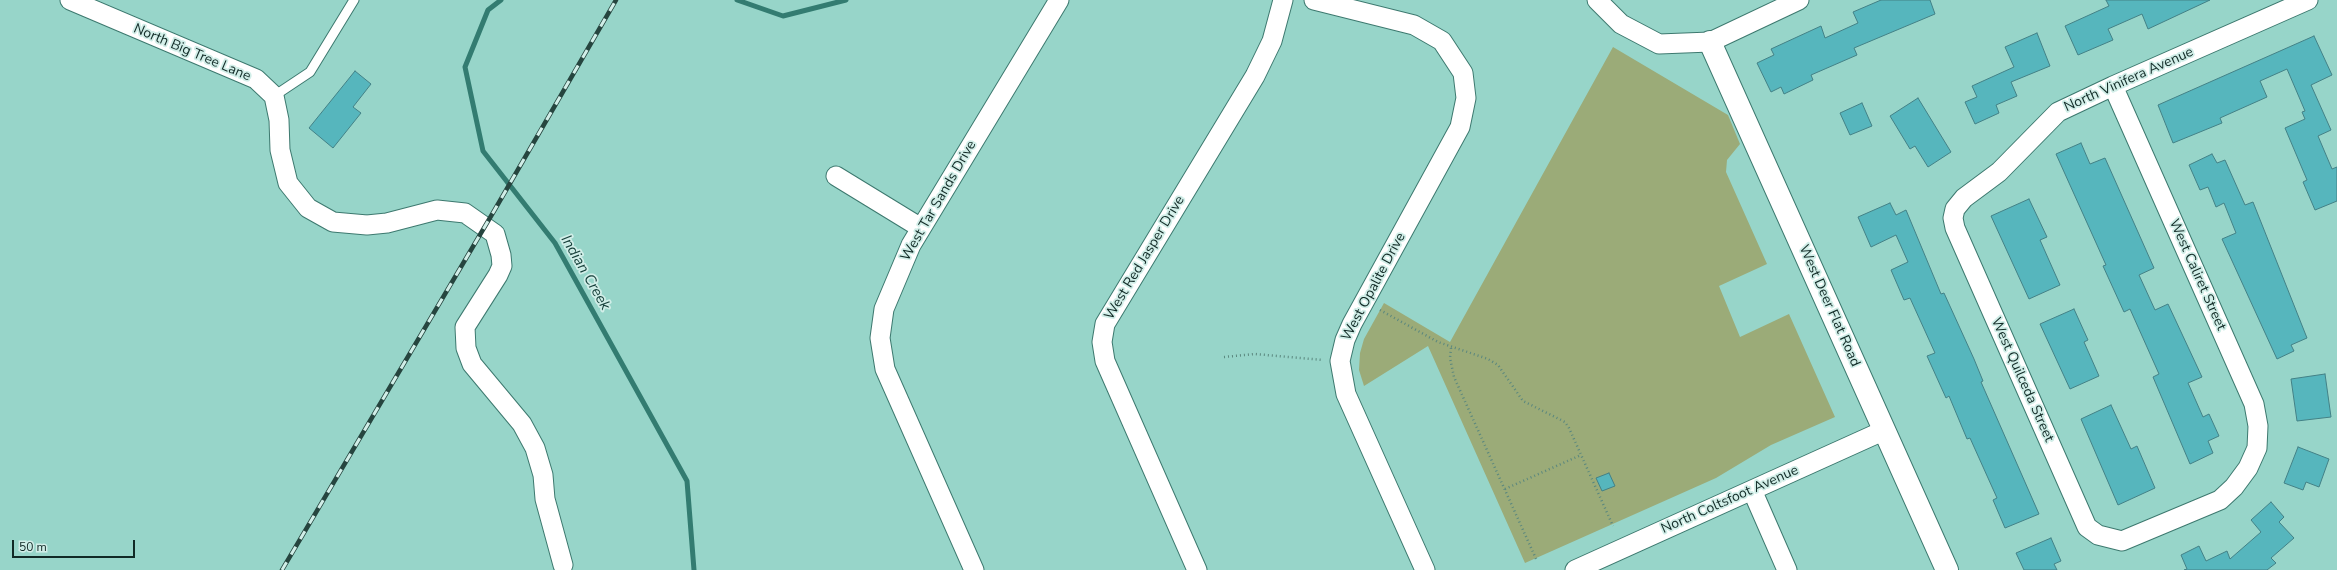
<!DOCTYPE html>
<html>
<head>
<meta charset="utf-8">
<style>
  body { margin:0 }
  #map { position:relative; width:2337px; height:570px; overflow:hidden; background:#97d5c9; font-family:"Nunito Sans",sans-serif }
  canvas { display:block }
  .scale { position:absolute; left:12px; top:540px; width:123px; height:18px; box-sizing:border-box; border:2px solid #112a26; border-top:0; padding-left:5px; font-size:12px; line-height:14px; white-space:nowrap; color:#112a26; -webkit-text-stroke:3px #d1eee8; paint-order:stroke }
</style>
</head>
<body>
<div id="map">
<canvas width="2337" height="570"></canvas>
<div class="scale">50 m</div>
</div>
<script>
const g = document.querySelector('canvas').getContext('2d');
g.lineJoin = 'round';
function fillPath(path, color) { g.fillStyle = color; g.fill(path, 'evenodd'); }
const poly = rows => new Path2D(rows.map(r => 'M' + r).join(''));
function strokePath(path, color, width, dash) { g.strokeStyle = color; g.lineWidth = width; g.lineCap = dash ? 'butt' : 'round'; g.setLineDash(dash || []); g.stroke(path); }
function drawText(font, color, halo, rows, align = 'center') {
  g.font = font + ' "Nunito Sans",sans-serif'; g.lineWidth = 3.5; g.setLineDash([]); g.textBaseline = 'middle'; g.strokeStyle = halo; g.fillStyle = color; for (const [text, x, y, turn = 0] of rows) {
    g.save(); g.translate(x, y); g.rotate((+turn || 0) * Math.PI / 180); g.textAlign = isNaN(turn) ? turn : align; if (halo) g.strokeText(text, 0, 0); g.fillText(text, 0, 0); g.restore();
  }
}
fillPath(poly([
  [1613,47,1728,115,1740,144,1727,160,1726,172,1767,264,1719,286,1740,337,1789,314,1835,417,1771,445,1716,478,1525,563,1428,346,1364,386,1359,370,1360,353,1364,339,1384,303,1450,342]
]), '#9bab78');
strokePath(poly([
  [501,0,488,10,465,67,483,151,555,243,687,481,694,570],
  [737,0,783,16,846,0]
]), '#337c71', 5);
const building = poly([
  [1881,0,1930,0,1935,14,1854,48,1857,55,1811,75,1813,80,1784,94,1781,87,1771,92,1757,63,1774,55,1771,49,1821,26,1825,38,1858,23,1853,12,1881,0],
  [2106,0,2210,0,2148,29,2142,14,2108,29,2113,40,2078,55,2065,26,2109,6,2106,0],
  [2037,33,2050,66,2011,82,2017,96,1996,105,1999,113,1975,124,1965,102,1977,97,1972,86,2014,67,2005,47,2037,33],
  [2314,36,2332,75,2311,85,2331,130,2318,136,2332,169,2337,167,2337,201,2315,210,2303,182,2307,180,2285,128,2305,119,2302,112,2305,111,2287,69,2260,81,2267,97,2220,118,2222,123,2173,143,2158,105,2314,36],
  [355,71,371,84,353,107,361,113,333,148,309,128,355,71],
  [1918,98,1951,152,1928,167,1915,146,1910,149,1890,116,1918,98],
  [1862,103,1872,126,1850,135,1840,113,1862,103],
  [2081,143,2090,164,2105,158,2154,268,2139,275,2155,310,2168,304,2202,377,2188,383,2203,417,2209,414,2219,436,2208,441,2213,453,2190,464,2153,377,2159,374,2130,309,2124,312,2103,266,2106,265,2056,154,2081,143],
  [2212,154,2217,163,2225,160,2245,205,2253,202,2307,338,2291,345,2294,351,2277,359,2222,239,2236,233,2224,203,2216,207,2208,187,2200,190,2189,165,2212,154],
  [2029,199,2047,237,2040,240,2060,285,2029,299,1991,216,2029,199],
  [1890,203,1896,215,1906,210,1941,294,1944,293,1974,359,1983,381,1981,382,2039,514,2005,528,1993,500,1997,498,1970,438,1967,439,1949,396,1946,398,1927,356,1935,353,1910,298,1904,300,1891,270,1908,262,1896,235,1871,247,1858,217,1890,203],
  [2074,309,2088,340,2084,342,2099,376,2070,389,2040,324,2074,309],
  [2325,374,2331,417,2297,421,2291,379,2325,374],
  [2111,405,2131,449,2137,446,2155,488,2118,505,2081,419,2111,405],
  [2298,447,2329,459,2319,487,2306,482,2303,490,2284,483,2298,447],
  [1609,473,1615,486,1602,491,1596,478,1609,473],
  [2271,502,2284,517,2279,522,2294,538,2271,558,2276,563,2267,570,2184,570,2187,569,2181,555,2199,546,2206,561,2227,551,2230,559,2261,532,2251,520,2271,502],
  [2051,538,2061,561,2054,564,2057,570,2024,570,2016,553,2051,538]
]);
fillPath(building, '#56b6bd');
strokePath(building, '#438186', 1);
const lane = poly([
  [274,96,310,72,354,0]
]);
const street = poly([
  [70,0,256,79,274,96,279,120,280,150,288,183,308,208,333,222,367,225,387,223,437,210,465,213,495,234,501,255,502,266,498,275,465,327,466,348,472,364,522,424,535,448,543,475,545,499,563,565],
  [1314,0,1414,25,1442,41,1463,73,1466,98,1460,127,1352,324,1345,340,1340,361,1346,394,1425,570],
  [1597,0,1621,24,1659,44,1710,42,1799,0],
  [2113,86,2254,404,2258,426,2257,448,2248,468,2234,487,2220,500,2122,541,2098,535,2087,527,1955,228,1953,218,1955,209,1964,198,1999,172,2058,112,2113,86,2308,0],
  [836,176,921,228],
  [1752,490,1787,570],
  [974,570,885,369,880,338,884,309,911,245,1059,0],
  [1197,570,1105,361,1102,342,1105,324,1255,76,1272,41,1283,0],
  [1575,570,1885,430]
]);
const secondary = poly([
  [1710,42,1947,570]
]);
strokePath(lane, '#3d796f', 11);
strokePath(street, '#3d796f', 21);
strokePath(secondary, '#3d796f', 24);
strokePath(poly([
  [1380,310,1438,342,1488,359,1498,365,1523,401,1565,422,1569,428,1613,526],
  [1451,348,1450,358,1454,377,1537,561],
  [1224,357,1255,354,1323,360],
  [1505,489,1581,455]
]), '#5a877e', 2.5, [1, 3]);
strokePath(lane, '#fff', 9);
strokePath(street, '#fff', 19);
strokePath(secondary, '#fff', 22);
const rail = poly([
  [282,570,494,211,616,0]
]);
strokePath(rail, '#26453f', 4.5);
strokePath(rail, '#d1eee8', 3, [9]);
drawText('14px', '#112a26', '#d1eee8', [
  ["North Big Tree Lane",192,53,23],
  ["North Vinifera Avenue",2129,80,-24],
  ["West Tar Sands Drive",939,201,-60],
  ["West Red Jasper Drive",1145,258,-59],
  ["West Caliret Street",2197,275,66],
  ["West Opalite Drive",1374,287,-62],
  ["West Deer Flat Road",1829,306,66],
  ["West Quilceda Street",2022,380,66],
  ["North Coltsfoot Avenue",1730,500,-24]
]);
drawText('italic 15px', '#153f39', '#d1eee8', [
  ["Indian Creek",585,273,60]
]);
</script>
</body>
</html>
